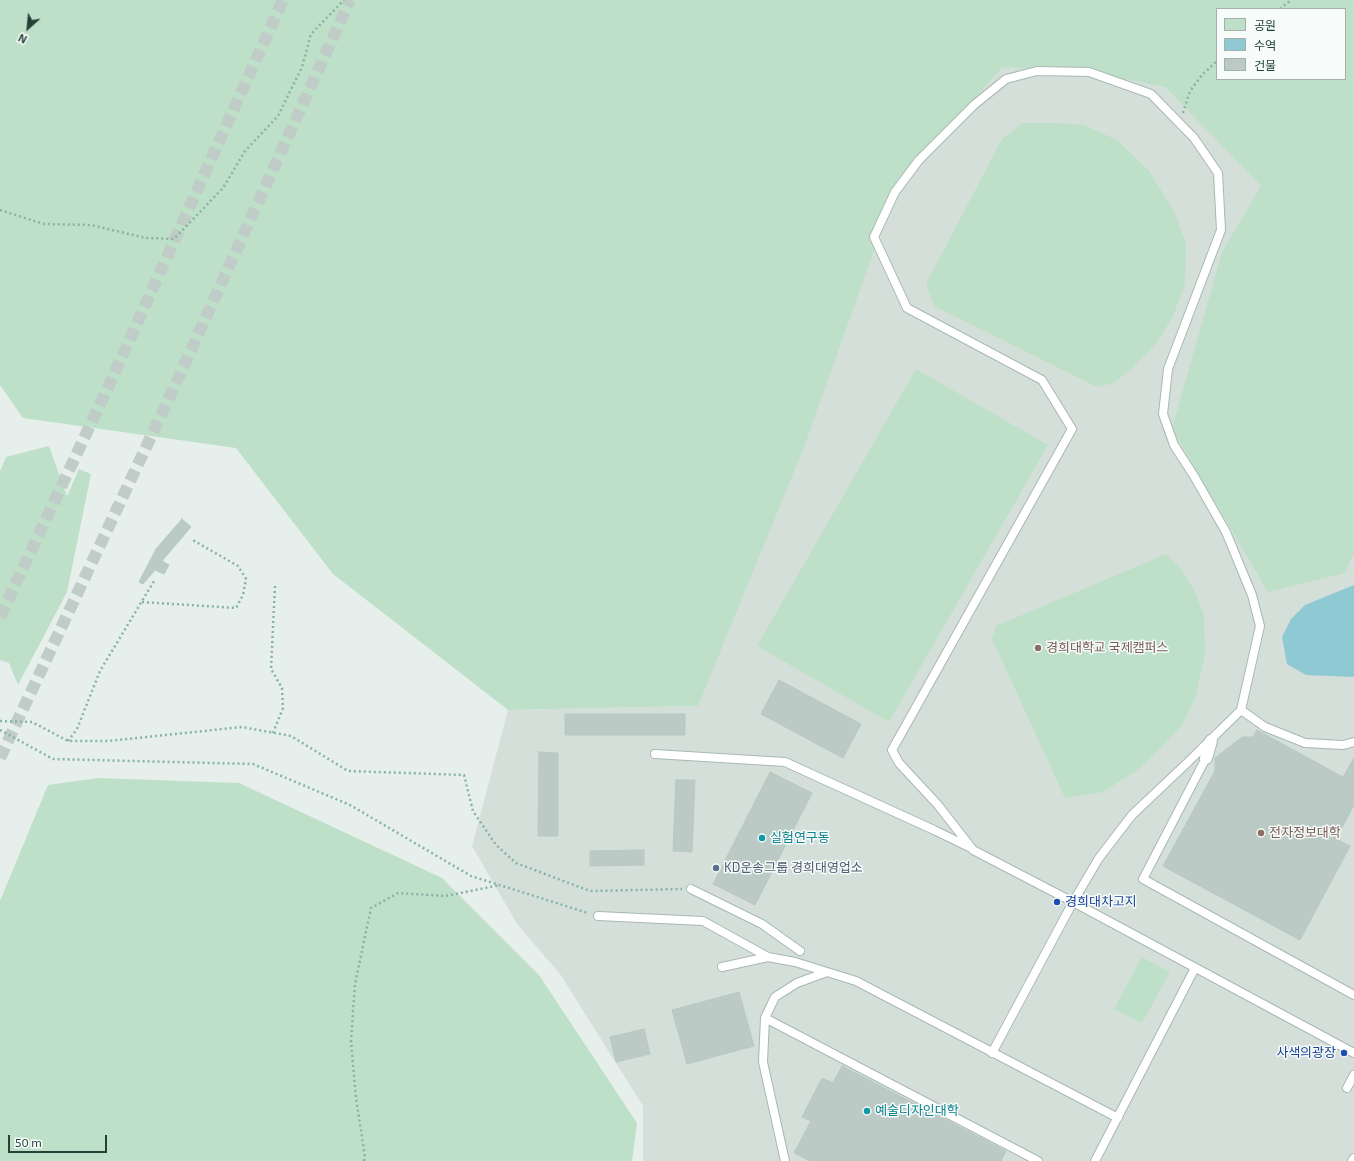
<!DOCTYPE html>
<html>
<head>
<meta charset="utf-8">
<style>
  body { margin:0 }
  #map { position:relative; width:1354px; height:1161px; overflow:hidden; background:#e6efeb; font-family:"Exo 2","Noto Sans KR",sans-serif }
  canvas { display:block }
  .legend { position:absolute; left:1216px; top:8px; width:130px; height:72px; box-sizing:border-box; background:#f7fbf9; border:1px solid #a3b1ad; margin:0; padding:5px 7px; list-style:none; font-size:12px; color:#24423a }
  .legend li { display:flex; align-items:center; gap:8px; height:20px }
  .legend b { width:20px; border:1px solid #a3b1ad }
  .north { position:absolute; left:8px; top:8px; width:40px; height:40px; -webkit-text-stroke:3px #f7fbf9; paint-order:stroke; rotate:207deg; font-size:11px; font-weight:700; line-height:16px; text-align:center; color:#24423a }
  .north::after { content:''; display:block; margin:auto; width:14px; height:18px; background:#24423a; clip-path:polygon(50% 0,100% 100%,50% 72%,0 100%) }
  .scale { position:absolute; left:8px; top:1135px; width:99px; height:18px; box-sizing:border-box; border:2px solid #24423a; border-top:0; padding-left:5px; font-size:12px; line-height:14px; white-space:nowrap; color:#24423a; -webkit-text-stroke:3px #f7fbf9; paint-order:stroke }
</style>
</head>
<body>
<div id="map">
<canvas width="1354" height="1161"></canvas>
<ul class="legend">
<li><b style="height:11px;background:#bfe0c8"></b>공원</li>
<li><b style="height:11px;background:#8ec9d4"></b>수역</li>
<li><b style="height:11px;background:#bbcac4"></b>건물</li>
</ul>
<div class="north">N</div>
<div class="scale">50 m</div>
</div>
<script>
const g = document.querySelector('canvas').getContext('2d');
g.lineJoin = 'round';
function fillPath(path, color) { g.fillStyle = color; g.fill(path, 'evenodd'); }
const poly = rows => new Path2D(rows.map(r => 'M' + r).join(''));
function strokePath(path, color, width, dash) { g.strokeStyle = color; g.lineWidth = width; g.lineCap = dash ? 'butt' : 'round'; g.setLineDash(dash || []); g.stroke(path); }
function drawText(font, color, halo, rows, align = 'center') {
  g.font = font + ' "Exo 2","Noto Sans KR",sans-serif'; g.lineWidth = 3; g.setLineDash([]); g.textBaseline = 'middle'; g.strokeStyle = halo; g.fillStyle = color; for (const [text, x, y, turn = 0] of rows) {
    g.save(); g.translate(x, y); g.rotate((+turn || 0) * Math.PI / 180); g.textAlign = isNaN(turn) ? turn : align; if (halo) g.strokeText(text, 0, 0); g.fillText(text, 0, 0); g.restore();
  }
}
fillPath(poly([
  [1027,54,1165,87,1272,196,1354,382,1354,1161,643,1161,643,1106,560,974,517,924,472,846,508,710,698,706,876,202,1003,67]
]), '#d4dfda');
fillPath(poly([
  [0,0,1354,0,1354,552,1345,573,1268,592,1172,429,1222,252,1261,186,1165,87,1089,72,1003,67,919,160,895,192,804,447,698,706,508,710,333,574,236,448,23,418,0,385],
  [1217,9,1345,9,1345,79,1217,79],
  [1023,123,1056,123,1084,125,1117,140,1149,171,1174,211,1186,243,1185,284,1173,316,1156,344,1131,369,1114,383,1097,387,934,306,926,284,1002,139],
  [916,369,1048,445,889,722,757,646],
  [49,446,67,496,79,469,91,474,67,592,18,685,9,663,0,660,0,471,6,457],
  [1166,554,1182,570,1195,592,1204,616,1205,655,1195,699,1182,725,1162,747,1136,771,1103,792,1065,798,992,639,996,626],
  [98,778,239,783,442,878,539,975,637,1123,632,1161,0,1161,0,901,48,785],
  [1142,957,1170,972,1142,1023,1114,1009]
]), '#bfe0c8');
fillPath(poly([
  [1354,585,1354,675,1353,677,1306,675,1287,664,1282,637,1291,619,1305,605]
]), '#8ec9d4');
const building = poly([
  [182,519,191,527,162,561,169,565,164,574,155,570,143,584,139,582,156,549,182,519],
  [779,680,861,724,843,758,761,714,779,680],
  [565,714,685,714,685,735,565,735,565,714],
  [1257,730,1343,777,1354,758,1354,805,1336,839,1350,846,1300,940,1163,866,1215,771,1215,758,1242,737,1253,737,1257,730],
  [539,752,558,753,558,836,538,836,539,752],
  [770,772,812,793,755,905,713,884,770,772],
  [676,780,695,780,692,852,673,851,676,780],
  [644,850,644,865,590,866,590,851,644,850],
  [739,992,754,1046,687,1064,672,1010,739,992],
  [644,1029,650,1054,616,1062,610,1037,644,1029],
  [842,1066,1006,1151,1001,1161,810,1161,794,1153,811,1121,802,1117,822,1078,833,1083,842,1066]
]);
fillPath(building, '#bbcac4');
strokePath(building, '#b8c9c2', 1);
strokePath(poly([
  [0,617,110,383,283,0],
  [0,758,171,394,350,0]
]), '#bfccc8', 12, [12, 6]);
const service = poly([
  [1037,71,1089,72,1151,94,1194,138,1218,173,1221,230,1168,369,1163,414,1174,445,1194,476,1226,532,1252,595,1260,626,1241,710,1187,763,1132,815,1099,858,1073,902,973,850,938,805,899,763,892,750,1072,429,1042,380,907,308,874,237,895,192,919,160,974,105,1006,79,1037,71],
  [1241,710,1265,727,1305,743,1343,745,1354,742],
  [655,754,785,762,934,830,971,848],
  [1206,758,1143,879,1354,995],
  [691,889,762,924,800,951],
  [598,916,703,921,768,957,795,962,827,972,797,983,775,997,765,1018,763,1062,785,1161],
  [722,967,768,957],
  [827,972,856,981,1118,1118],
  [765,1018,1038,1161],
  [992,1053,1073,902,1354,1053],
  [1347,1088,1354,1075],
  [1095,1161,1195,968],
  [1352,1161,1354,1158]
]);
const pedestrian = poly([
  [1206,758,1211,741]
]);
strokePath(service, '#a8b8b2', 10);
strokePath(pedestrian, '#a8b8b2', 14);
strokePath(poly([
  [1280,9,1291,0],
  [1183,113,1190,91,1202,75,1217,61],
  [0,210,44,224,91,225,146,238,174,239,223,188,245,151,278,116,302,67,311,34,344,0],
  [142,602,236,608,243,595,246,579,238,566,191,539],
  [0,721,32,722,68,741,108,741,242,727,291,736,348,771,464,775,473,811,496,845,516,863,590,891,682,889],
  [0,730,53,759,253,764,350,805,471,876,588,913],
  [273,733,283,708,282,688,271,669,275,586],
  [68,741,77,729,100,671,154,581],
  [364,1161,365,1157,356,1098,351,1041,355,984,371,908,398,893,446,896,500,885]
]), '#86b3a5', 2.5, [2, 3]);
strokePath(service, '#fff', 8);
strokePath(pedestrian, '#fff', 12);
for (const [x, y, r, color] of [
  [1038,648,4,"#8d6e63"],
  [1261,833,4,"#8d6e63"],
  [762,838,4,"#0f9aa8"],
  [716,868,4,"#5c6f8a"],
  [1057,902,4,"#1a4fb4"],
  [1344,1053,4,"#1a4fb4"],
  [867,1111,4,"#0f9aa8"]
]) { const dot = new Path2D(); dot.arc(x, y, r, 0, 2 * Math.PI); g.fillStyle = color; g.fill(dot); strokePath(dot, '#f7fbf9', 1.5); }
drawText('13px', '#785e54', '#f7fbf9', [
  ["경희대학교 국제캠퍼스",1046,648],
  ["전자정보대학",1269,833]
], 'left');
drawText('13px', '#0d838f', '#f7fbf9', [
  ["실험연구동",770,838],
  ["예술디자인대학",875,1111]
], 'left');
drawText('13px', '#4e5e75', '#f7fbf9', [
  ["KD운송그룹 경희대영업소",724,868]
], 'left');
drawText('13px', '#164399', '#f7fbf9', [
  ["경희대차고지",1065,902],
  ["사색의광장",1336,1053,"right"]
], 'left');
</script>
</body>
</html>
